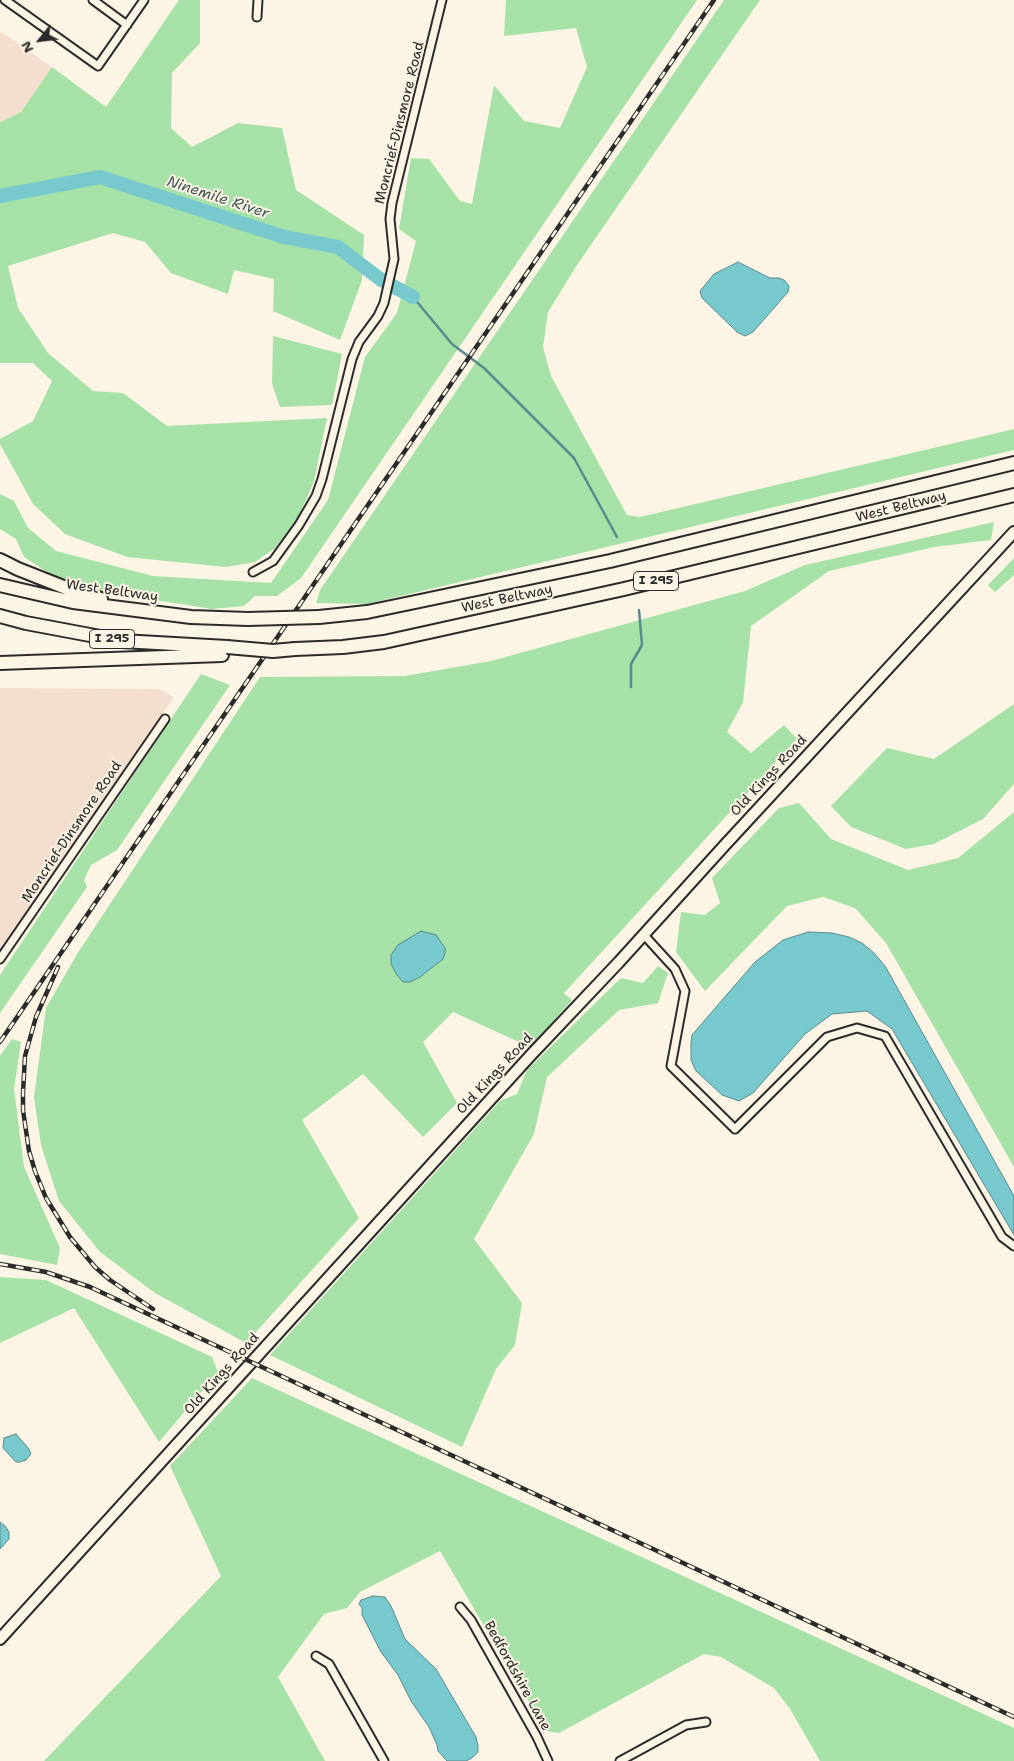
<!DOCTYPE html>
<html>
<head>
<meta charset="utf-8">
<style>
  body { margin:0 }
  #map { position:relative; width:1014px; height:1761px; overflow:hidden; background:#fcf5e5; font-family:"Shantell Sans",sans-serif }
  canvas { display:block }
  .north { position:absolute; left:15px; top:15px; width:50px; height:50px; -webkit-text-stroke:4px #fcf5e5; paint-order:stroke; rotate:241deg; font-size:14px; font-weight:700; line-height:20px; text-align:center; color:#2b2b2b }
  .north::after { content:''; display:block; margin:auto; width:18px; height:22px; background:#2b2b2b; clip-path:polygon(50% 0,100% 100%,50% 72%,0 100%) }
</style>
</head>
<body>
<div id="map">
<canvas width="1014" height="1761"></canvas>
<div class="north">N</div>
</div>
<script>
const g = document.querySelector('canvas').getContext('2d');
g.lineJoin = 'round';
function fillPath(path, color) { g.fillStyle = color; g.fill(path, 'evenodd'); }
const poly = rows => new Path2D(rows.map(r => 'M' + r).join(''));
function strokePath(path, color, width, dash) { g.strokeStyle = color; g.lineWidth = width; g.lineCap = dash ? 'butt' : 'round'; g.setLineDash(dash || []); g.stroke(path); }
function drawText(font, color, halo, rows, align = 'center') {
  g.font = font + ' "Shantell Sans",sans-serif'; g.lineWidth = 4; g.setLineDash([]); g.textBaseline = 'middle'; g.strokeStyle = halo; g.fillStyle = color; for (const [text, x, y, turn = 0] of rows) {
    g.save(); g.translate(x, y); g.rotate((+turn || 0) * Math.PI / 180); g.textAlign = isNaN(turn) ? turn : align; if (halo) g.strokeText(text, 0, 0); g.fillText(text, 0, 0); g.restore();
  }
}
fillPath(poly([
  [0,31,52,67,21,112,0,122],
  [0,688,159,689,174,697,0,953]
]), '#f4decf');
fillPath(poly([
  [179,0,200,0,200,43,172,73,171,128,192,147,238,123,282,128,296,190,364,235,362,280,340,340,273,311,274,279,234,270,228,294,171,273,145,242,113,233,8,266,18,308,48,353,93,391,123,393,167,426,327,418,314,481,299,516,275,548,255,562,226,567,127,557,65,534,33,504,0,444,0,439,33,421,52,381,33,363,0,363,0,122,21,112,52,67,106,107],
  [506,0,697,0,301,578,277,596,255,596,244,606,212,609,111,593,55,577,24,557,16,539,0,529,0,494,14,501,28,528,56,551,153,576,271,583,328,500,365,357,397,313,416,241,399,229,411,158,429,159,460,201,472,204,494,85,524,121,560,128,587,67,576,28,504,36],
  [724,0,760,0,577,265,548,312,543,347,551,376,627,515,640,517,1014,429,1014,450,367,604,316,603,320,590],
  [273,336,342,354,332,405,280,407,272,384],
  [994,522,991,540,934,547,829,571,751,626,743,702,727,732,751,753,784,725,797,739,564,993,572,1000,530,1047,453,1012,423,1042,457,1103,423,1137,363,1074,302,1120,359,1218,246,1343,155,1293,100,1252,59,1201,41,1145,34,1097,46,1008,77,954,260,677,405,676,491,661,745,591,805,565],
  [1014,558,1014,575,995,592,988,585],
  [201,674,230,685,117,850,91,865,84,880,87,887,0,1013,0,975],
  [1014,704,1014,784,983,819,934,844,906,849,851,827,831,806,887,748,934,759],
  [799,803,831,839,908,870,958,858,1014,812,1014,1167,886,943,855,908,823,897,787,906,705,991,676,952,681,912,705,915,720,903,712,878,779,808],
  [658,966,668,973,658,1003,619,1010,547,1077,534,1134,474,1239,522,1303,515,1345,496,1369,462,1447,270,1355,500,1101,517,1094,527,1070,621,978,643,983],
  [12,1039,21,1042,14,1089,24,1167,60,1248,57,1265,0,1254,0,1056],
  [0,1277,46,1280,212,1357,218,1372,159,1442,74,1308,0,1343],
  [252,1378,1014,1728,1014,1761,820,1761,790,1709,774,1688,721,1657,704,1654,559,1733,546,1731,440,1551,360,1592,347,1608,324,1614,278,1677,325,1761,44,1761,221,1576,170,1466]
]), '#a6e1a7');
const water = poly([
  [738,262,770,278,779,278,784,280,789,286,788,292,753,332,745,336,737,332,702,298,700,291,714,274,738,262],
  [421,931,436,935,445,948,445,953,443,959,420,977,410,982,403,982,397,975,391,964,391,955,398,945,421,931],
  [808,932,832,933,849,937,862,943,874,953,885,966,1014,1196,1014,1235,892,1029,867,1011,832,1014,805,1034,753,1093,739,1101,722,1095,696,1071,691,1060,691,1043,692,1035,755,962,783,940,808,932],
  [16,1434,29,1449,31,1454,26,1460,20,1462,16,1462,3,1448,4,1438,16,1434],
  [0,1522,5,1526,9,1532,9,1539,0,1549,0,1522],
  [373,1596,385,1597,391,1606,405,1639,436,1669,453,1698,476,1737,478,1746,478,1752,472,1758,466,1761,447,1761,438,1751,437,1745,429,1727,411,1701,398,1675,381,1652,362,1615,362,1608,359,1604,361,1600,373,1596]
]);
fillPath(water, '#77c9ce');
strokePath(water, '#598a8d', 1);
strokePath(poly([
  [413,297,452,344,484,368,574,458,617,537],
  [631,687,631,664,642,645,639,610]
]), '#598a8d', 2.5);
strokePath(poly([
  [0,196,100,177,284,237,338,247,380,279,413,297]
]), '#77c9ce', 14);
const street = poly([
  [5,0,98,66,144,0],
  [93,0,127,25],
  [257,17,258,0],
  [253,572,273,561,299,525,316,496,322,479,352,359,359,342,378,316,384,303,394,259,390,219,392,203,442,0],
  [644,935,675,969,685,991,671,1066,735,1129,827,1037,857,1028,885,1036,1002,1237,1014,1246],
  [0,959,165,719],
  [460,1607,471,1620,537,1737,548,1761],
  [316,1656,329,1664,384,1761],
  [620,1761,686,1725,706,1722]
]);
const secondary = poly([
  [0,1639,530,1056,619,962,724,846,1014,532]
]);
const highway = poly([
  [0,560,18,569,71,590,101,599],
  [0,585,73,602,191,617,248,619],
  [0,616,26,623,122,641,227,647],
  [319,617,367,612,420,601,610,561,1014,463],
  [295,649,343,647,384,642,624,589,1014,495],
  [0,663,222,655]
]);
strokePath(street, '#2b2b2b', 11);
strokePath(secondary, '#2b2b2b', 14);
strokePath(highway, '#2b2b2b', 16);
strokePath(street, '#fcf5e5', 7);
strokePath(secondary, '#fcf5e5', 10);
strokePath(highway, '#fcf5e5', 12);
const rail = poly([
  [58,967,36,1017,25,1056,23,1093,23,1110,29,1151,35,1171,46,1198,70,1237,95,1267,110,1280,153,1309],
  [0,1042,714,0],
  [0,1264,46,1272,90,1287,1014,1717]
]);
strokePath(rail, '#2b2b2b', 4.5);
strokePath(rail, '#fcf5e5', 2.5, [8]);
const highwayBridge = poly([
  [248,619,319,617],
  [227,647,273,651,295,649]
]);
strokePath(highwayBridge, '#2b2b2b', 16, []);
strokePath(highwayBridge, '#fcf5e5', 12);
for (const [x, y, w] of [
  [656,581,45],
  [112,639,45]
]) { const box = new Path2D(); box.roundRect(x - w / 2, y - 9.5, w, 19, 4); g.fillStyle = '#fcf5e5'; g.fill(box); strokePath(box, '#2b2b2b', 1); }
drawText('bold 12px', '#2b2b2b', null, [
  ["I 295",656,581],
  ["I 295",112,639]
]);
drawText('14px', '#2b2b2b', '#fcf5e5', [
  ["Moncrief-Dinsmore Road",400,123,-76],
  ["West Beltway",901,507,-14],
  ["West Beltway",112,591,8],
  ["West Beltway",507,599,-12],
  ["Old Kings Road",769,776,-47],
  ["Moncrief-Dinsmore Road",72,832,-56],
  ["Old Kings Road",495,1074,-47],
  ["Old Kings Road",222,1374,-48],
  ["Bedfordshire Lane",517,1676,61]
]);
drawText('italic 15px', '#425a5c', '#fcf5e5', [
  ["Ninemile River",218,198,18]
]);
</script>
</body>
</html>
